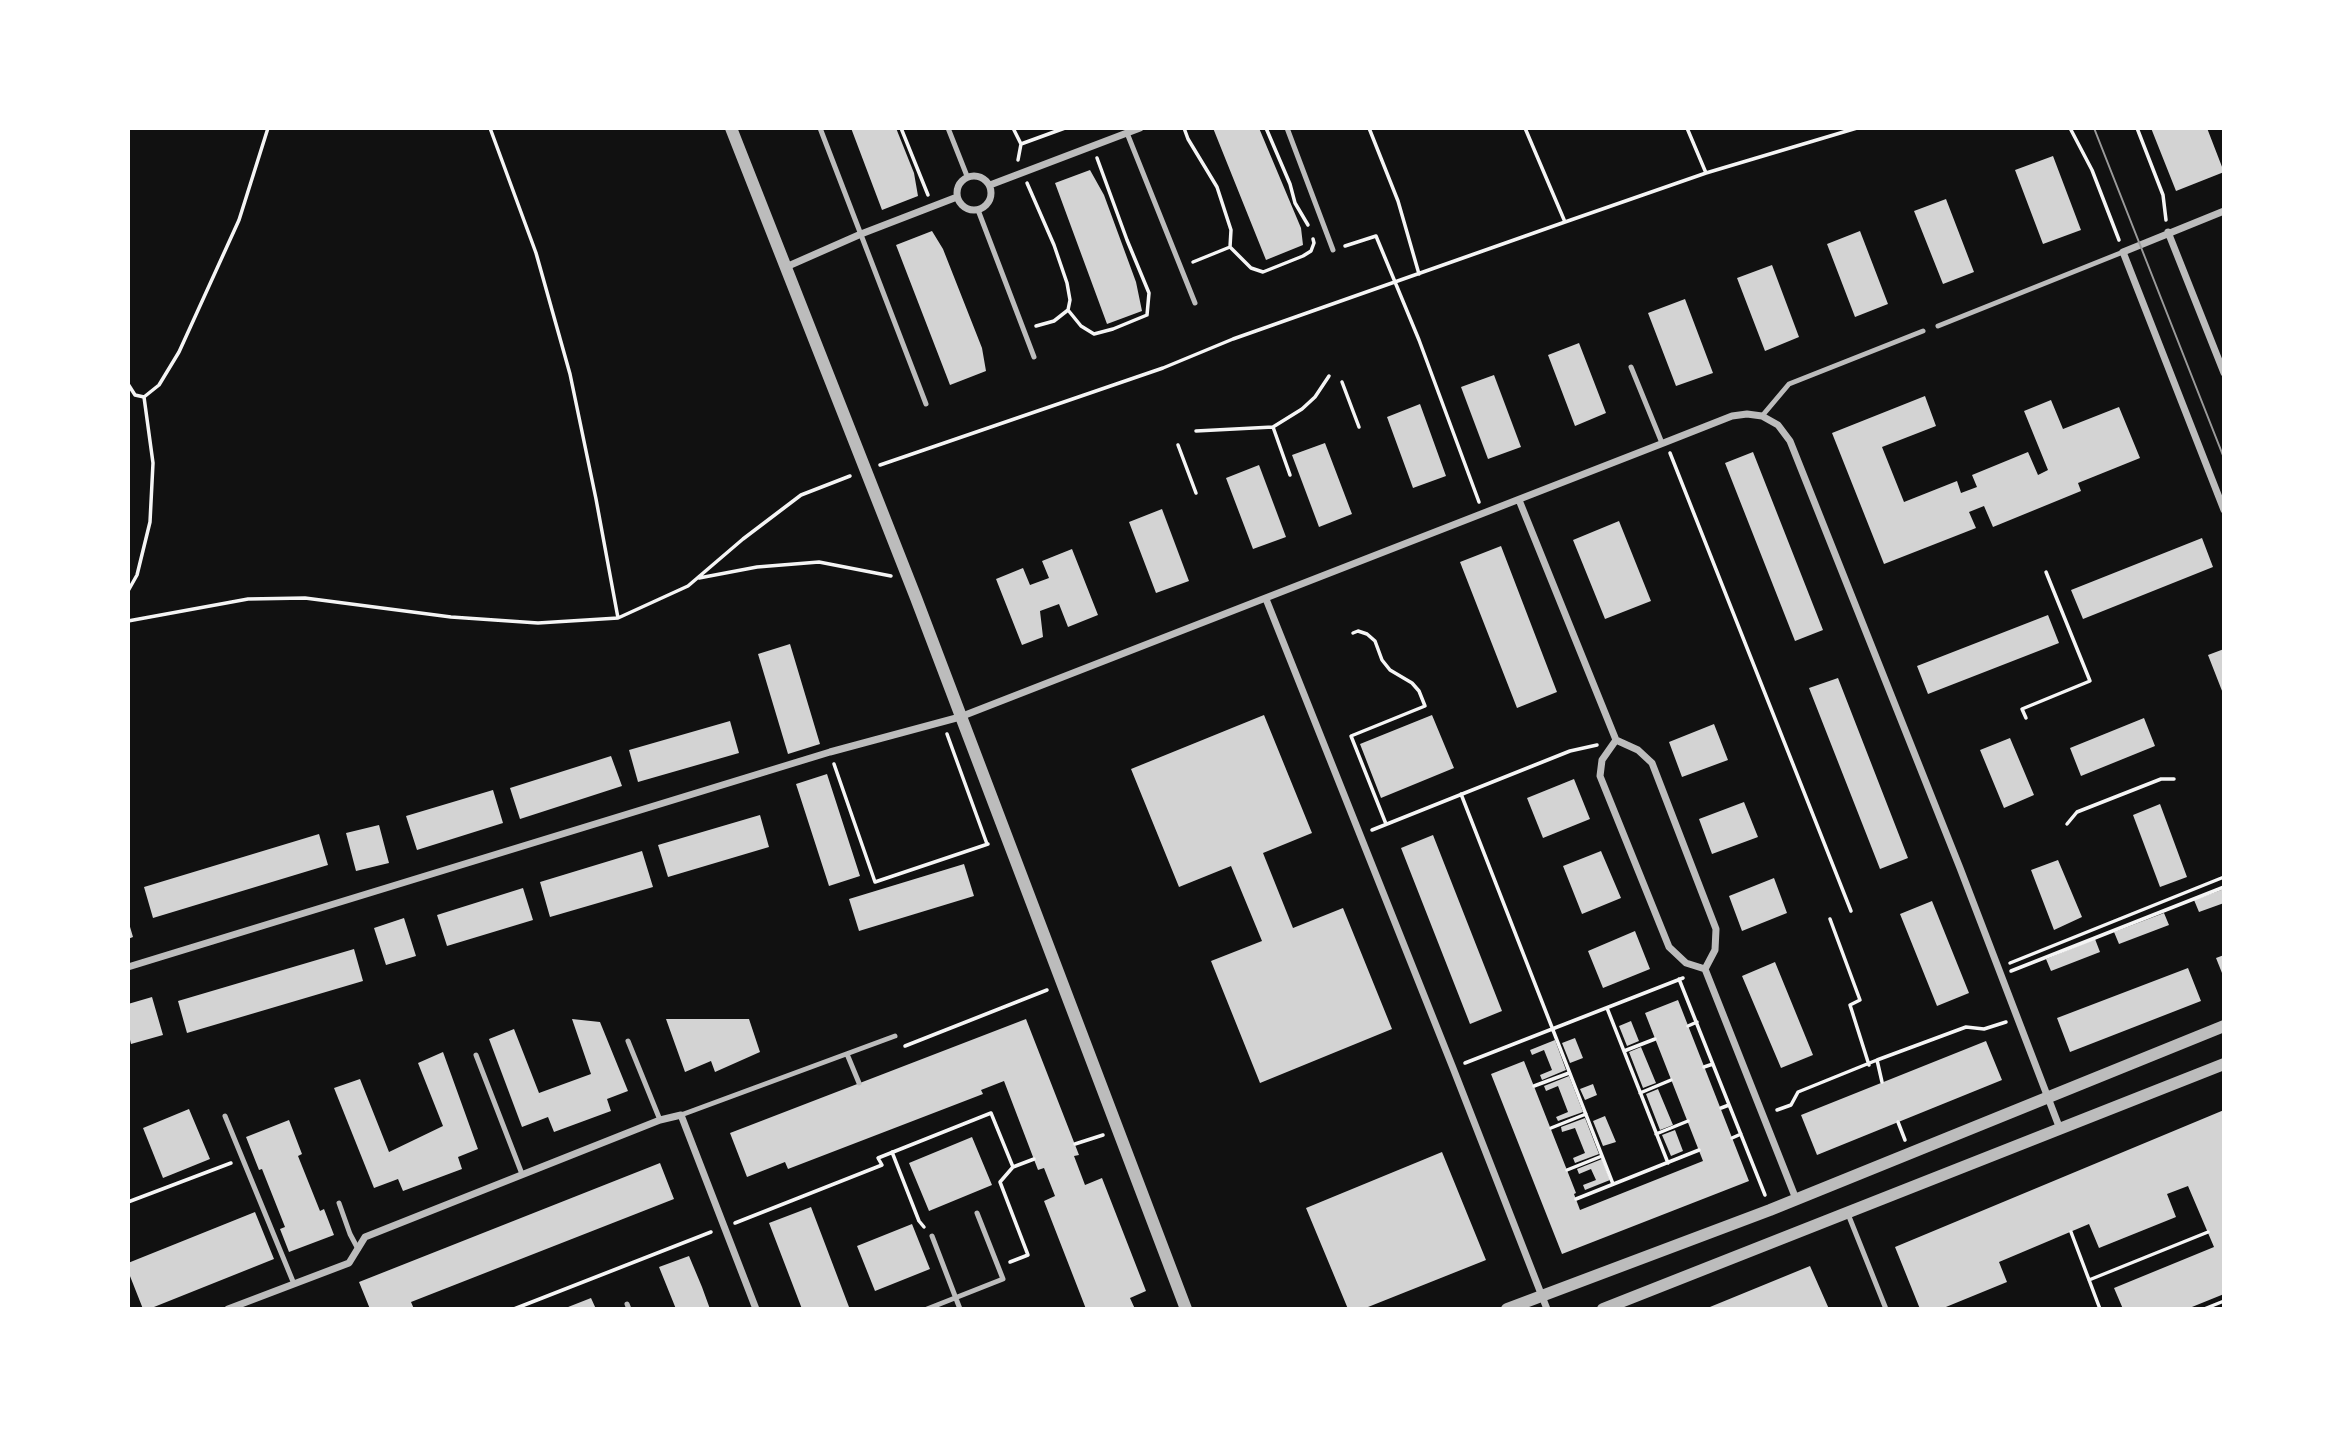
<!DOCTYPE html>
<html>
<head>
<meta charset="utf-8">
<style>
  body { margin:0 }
  #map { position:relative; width:2352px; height:1437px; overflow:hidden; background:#111; font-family:"Noto Sans",sans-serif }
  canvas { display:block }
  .frame { position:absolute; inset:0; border:130px solid #fff; pointer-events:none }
</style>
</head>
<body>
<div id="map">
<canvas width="2352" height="1437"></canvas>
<div class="frame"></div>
</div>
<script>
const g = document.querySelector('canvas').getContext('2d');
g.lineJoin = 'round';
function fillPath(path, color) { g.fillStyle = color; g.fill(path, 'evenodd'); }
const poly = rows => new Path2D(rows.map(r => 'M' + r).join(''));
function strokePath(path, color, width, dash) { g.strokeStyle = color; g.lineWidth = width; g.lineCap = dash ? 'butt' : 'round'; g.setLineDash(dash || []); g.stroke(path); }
fillPath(poly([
  [851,128,896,128,914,173,918,196,882,210],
  [1213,128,1259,128,1301,228,1303,245,1266,260],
  [2151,128,2207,128,2224,172,2176,191],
  [2053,156,2081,230,2043,244,2015,170],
  [1090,170,1104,195,1136,282,1142,311,1107,324,1055,183],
  [1946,199,1974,272,1943,284,1914,211],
  [932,231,943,249,982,348,986,371,950,385,896,245],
  [1860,231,1888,304,1855,317,1827,244],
  [1772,265,1799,337,1765,351,1737,278],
  [1685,299,1713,373,1676,386,1648,313],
  [1579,343,1606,413,1575,426,1548,355],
  [1494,375,1521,447,1488,459,1461,387],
  [1925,396,1936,426,1882,447,1904,502,1957,481,1961,493,1977,487,1972,475,2028,452,2038,475,2048,470,2024,411,2051,400,2063,429,2119,407,2140,458,2078,483,2081,491,1993,527,1984,506,1969,512,1976,528,1884,564,1832,433],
  [1420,404,1446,476,1413,488,1387,417],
  [1325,443,1352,514,1319,527,1292,455],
  [1753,452,1823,630,1795,641,1725,463],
  [1259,465,1286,537,1253,549,1226,478],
  [1162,509,1189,581,1156,593,1129,522],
  [1619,521,1651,601,1605,619,1573,540],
  [2202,538,2213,567,2083,619,2071,590],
  [1501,546,1557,692,1517,708,1460,562],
  [1072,549,1098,615,1068,627,1059,604,1040,611,1043,637,1022,645,996,579,1023,568,1030,585,1049,578,1042,561],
  [2048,615,2059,643,1928,694,1917,666],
  [790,644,820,744,788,754,758,654],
  [2224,649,2224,696,2208,655],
  [1838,678,1908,858,1880,869,1809,688],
  [1264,715,1312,833,1263,853,1293,928,1343,908,1392,1029,1260,1083,1211,961,1262,941,1231,866,1179,887,1131,769],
  [1432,715,1454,768,1381,798,1360,744],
  [2144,718,2155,746,2081,776,2070,748],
  [730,721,739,753,638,782,629,750],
  [1714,724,1728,760,1682,777,1669,742],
  [2010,738,2034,795,2004,808,1980,750],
  [611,756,622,786,520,819,510,788],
  [827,774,860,876,829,886,796,784],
  [1574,779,1590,819,1543,838,1527,798],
  [493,790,503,823,417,850,406,816],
  [1744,802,1758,837,1712,854,1699,819],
  [2160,804,2187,877,2160,887,2133,815],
  [760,815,769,847,668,877,658,845],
  [379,825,389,863,356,871,346,833],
  [319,834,328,865,153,918,144,887],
  [1433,835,1502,1011,1470,1024,1401,848],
  [642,851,653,887,550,917,540,882],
  [1601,851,1621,898,1582,914,1563,866],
  [2058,860,2082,917,2054,930,2031,870],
  [964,864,974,896,859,931,849,899],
  [1774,878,1787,913,1742,931,1729,896],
  [523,888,533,920,447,946,437,915],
  [2224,889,2224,903,2199,912,2194,900],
  [1932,901,1969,993,1937,1006,1900,914],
  [2164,913,2169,925,2119,944,2114,932],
  [404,918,416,956,386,965,374,928],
  [128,920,133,937,128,939],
  [1635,931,1650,969,1603,988,1588,951],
  [2095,939,2100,952,2051,971,2046,959],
  [354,949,363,981,187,1033,178,1001],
  [2224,955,2224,978,2216,958],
  [1775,962,1813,1055,1781,1068,1742,976],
  [2188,968,2201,1001,2070,1052,2057,1018],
  [152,997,163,1035,131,1044,128,1031,128,1004],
  [1678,1000,1749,1181,1562,1254,1491,1074,1524,1061,1576,1193,1574,1194,1580,1210,1703,1161,1645,1013],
  [572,1019,600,1022,628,1091,607,1099,611,1111,554,1132,548,1117,522,1127,489,1039,514,1029,539,1093,591,1074],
  [666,1019,749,1019,760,1052,715,1072,711,1061,685,1072],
  [1026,1019,1079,1155,1074,1156,1085,1185,1102,1178,1146,1291,1130,1298,1135,1309,1086,1309,1044,1201,1055,1196,1044,1168,1038,1170,1004,1081,981,1090,983,1094,788,1169,785,1162,747,1177,730,1133],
  [1631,1021,1639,1041,1627,1046,1619,1026],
  [1575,1038,1583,1058,1570,1063,1562,1043],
  [1555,1040,1566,1070,1542,1080,1540,1075,1552,1070,1544,1050,1532,1055,1530,1050],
  [1986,1041,2002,1080,1817,1155,1801,1115],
  [1641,1047,1656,1083,1643,1088,1629,1052],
  [443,1052,478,1149,458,1157,462,1169,403,1191,398,1179,374,1188,334,1088,360,1079,389,1152,443,1126,418,1063],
  [1569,1076,1583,1112,1558,1121,1556,1117,1568,1112,1558,1086,1546,1091,1544,1086],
  [1593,1084,1597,1095,1585,1100,1580,1089],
  [1658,1089,1673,1125,1660,1130,1646,1094],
  [189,1109,210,1159,163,1178,143,1128],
  [2224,1110,2224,1294,2187,1309,2123,1309,2114,1288,2214,1247,2188,1186,2167,1194,2176,1217,2099,1248,2089,1224,1999,1262,2007,1282,1941,1309,1920,1309,1895,1247],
  [1605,1116,1616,1142,1603,1146,1593,1121],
  [1585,1118,1599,1154,1575,1163,1573,1158,1585,1153,1575,1128,1562,1132,1561,1127],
  [289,1120,302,1154,298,1156,320,1211,324,1209,334,1235,289,1252,280,1229,285,1227,262,1169,259,1170,246,1137],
  [1675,1130,1683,1151,1671,1156,1662,1135],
  [972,1137,992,1185,929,1211,909,1163],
  [1442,1152,1486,1260,1363,1309,1348,1309,1306,1208],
  [1602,1159,1610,1180,1585,1190,1583,1185,1596,1180,1591,1169,1579,1174,1577,1169],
  [660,1163,674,1199,411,1302,414,1309,370,1309,359,1282],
  [811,1207,849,1307,843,1309,802,1309,769,1223],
  [255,1212,274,1259,149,1309,143,1309,128,1271,128,1263],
  [912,1224,930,1269,875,1291,857,1246],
  [689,1256,702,1287,710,1309,676,1309,659,1267],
  [1810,1266,1829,1309,1705,1309],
  [591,1298,596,1309,563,1309]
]), '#d3d3d3');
strokePath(poly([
  [490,128,536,253,570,374,596,499,618,618],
  [901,128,928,195],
  [1013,128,1021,144,1065,128],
  [1184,128,1188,139,1217,187,1231,230,1230,247,1251,268,1263,272,1303,256,1311,251,1314,243,1313,239],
  [1266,128,1290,184,1295,203,1308,225],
  [1369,128,1398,201,1419,274],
  [1525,128,1565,222],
  [1687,128,1706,173],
  [2070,128,2092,170,2119,240],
  [2137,128,2163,195,2166,220],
  [1018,160,1021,144],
  [1027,183,1054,245,1067,283,1070,300,1068,310,1081,326,1094,334,1113,329,1147,315,1149,293,1127,240,1097,158],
  [1345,246,1376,236,1419,340,1479,502],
  [1193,262,1230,247],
  [1036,326,1054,321,1068,310],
  [1342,382,1359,427],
  [128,384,135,395,144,397],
  [144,397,159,385,179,352,239,220,268,128],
  [1273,427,1290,475],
  [1196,431,1273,427,1302,409,1315,397,1329,376],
  [1178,445,1196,493],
  [1670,453,1851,911],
  [880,465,1163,368,1233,339,1565,222,1706,173,1857,128],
  [699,578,757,567,819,562,891,576],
  [128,591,137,575,150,522,153,463,144,397],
  [128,621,248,599,305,598,451,617,538,623,618,618,688,586,743,539,801,495,850,476],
  [1353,633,1358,631,1367,634,1375,641,1382,660,1390,670,1412,683,1419,691,1425,706,1351,736,1386,824],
  [2026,718,2022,709,2090,681,2046,572],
  [947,734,987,844],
  [834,764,875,882,988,844],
  [1461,794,1613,1184],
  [2067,824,2077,812,2161,779,2174,779],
  [1372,830,1570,751,1597,745],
  [1830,919,1860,1000,1850,1005,1869,1065],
  [2010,963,2224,877],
  [2011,971,2224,887],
  [1679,979,1765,1195],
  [1607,1008,1668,1163],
  [1688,1026,1697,1022],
  [905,1046,1047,990],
  [1624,1051,1655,1039],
  [1877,1060,1882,1082],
  [1465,1063,1683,978],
  [1704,1067,1713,1064],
  [1534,1086,1569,1073],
  [1640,1093,1671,1080],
  [1721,1108,1729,1105],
  [1777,1110,1791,1105,1798,1092,1877,1060,1966,1027,1984,1029,2006,1022],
  [1898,1122,1905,1140],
  [1551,1128,1586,1114],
  [1656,1134,1688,1121],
  [1732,1138,1741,1134],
  [1075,1144,1103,1135],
  [892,1152,919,1221,924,1227],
  [1567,1170,1602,1156],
  [1576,1199,1699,1150],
  [128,1202,231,1163],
  [735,1223,882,1165,878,1158,991,1113,1013,1167],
  [2071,1232,2100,1309],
  [1010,1262,1028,1255,1000,1182,1013,1167,1034,1159],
  [2089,1280,2208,1232],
  [514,1309,711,1232],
  [2204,1309,2224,1301]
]), '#f5f5f5', 3.5);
strokePath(poly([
  [820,128,926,404],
  [948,128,967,176],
  [1287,128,1333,250],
  [1127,133,1195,303],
  [978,210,1034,357],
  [1938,326,2123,252],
  [1631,367,1662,443],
  [1762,416,1789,384,1923,331],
  [628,1041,660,1120],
  [847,1054,859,1083],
  [476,1055,522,1174],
  [681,1115,895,1036],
  [225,1116,294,1284],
  [339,1203,350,1234,358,1249],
  [1848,1214,1886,1309],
  [932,1236,960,1309],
  [627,1304,629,1309],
  [927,1309,1003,1279,977,1213]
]), '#bcbcbc', 5);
strokePath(poly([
  '957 193a17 17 0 1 1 34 0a17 17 0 1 1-34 0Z',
  [990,185,1140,128],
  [2224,211,2123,252,2224,510],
  [2168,232,2224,373],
  [786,267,861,234,957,197],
  [1519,500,1616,740,1638,750,1652,763,1716,929,1715,950,1705,969,1796,1199],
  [1266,599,1453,1068,1547,1309],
  [1616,740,1602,760,1600,776,1669,947,1686,963,1705,969],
  [128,967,830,752,960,717,1666,442,1732,416,1747,414,1762,416,1778,425,1790,441,1960,868,2060,1129],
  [228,1309,349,1263,365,1237,660,1120,681,1115,756,1309]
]), '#bcbcbc', 7);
strokePath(poly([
  [731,128,916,598,1186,1309],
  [1507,1309,1770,1210,2224,1026],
  [1603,1309,2224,1064]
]), '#bcbcbc', 12);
strokePath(poly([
  [2094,128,2224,458]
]), '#9a9a9a', 2);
</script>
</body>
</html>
